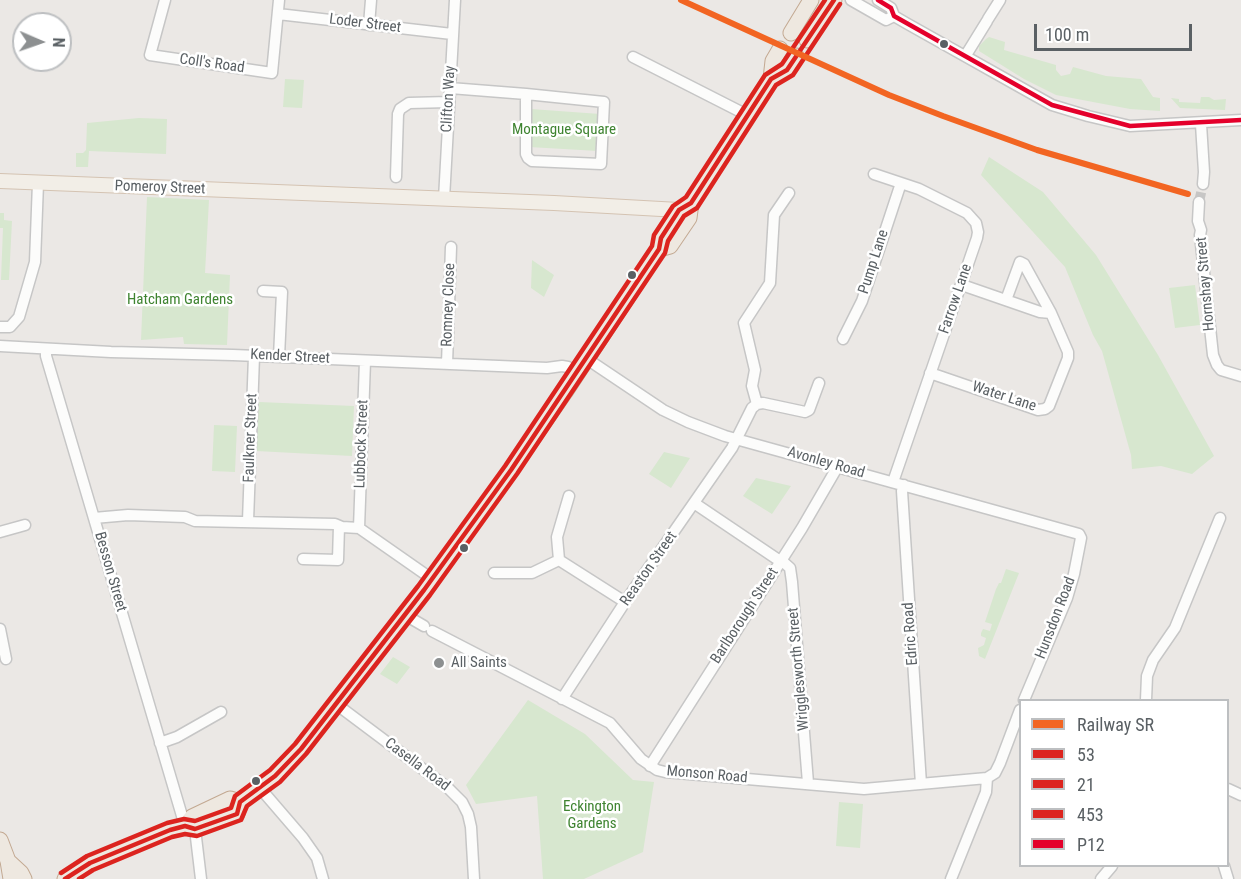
<!DOCTYPE html>
<html>
<head>
<meta charset="utf-8">
<style>
  body { margin:0 }
  #map { position:relative; width:1241px; height:879px; overflow:hidden; background:#ebe8e5; font-family:"Roboto Condensed",sans-serif }
  canvas { display:block }
  .legend { position:absolute; left:1019px; top:699px; width:210px; height:168px; box-sizing:border-box; background:#fff; border:2px solid #bdbfc1; margin:0; padding:8px 10px; list-style:none; font-size:18px; color:#5a6064 }
  .legend li { display:flex; align-items:center; gap:12px; height:30px }
  .legend b { width:30px; border:2px solid #bdbfc1 }
  .north { position:absolute; left:12px; top:12px; width:60px; height:60px; box-sizing:border-box; background:#fff; border:2px solid #bdbfc1; border-radius:50%; rotate:92deg; font-size:16px; font-weight:700; line-height:24px; text-align:center; color:#5a6064 }
  .north::after { content:''; display:block; margin:auto; width:21px; height:27px; background:#8d9091; clip-path:polygon(50% 0,100% 100%,50% 72%,0 100%) }
  .scale { position:absolute; left:1034px; top:24px; width:158px; height:27px; box-sizing:border-box; border:3px solid #5a6064; border-top:0; padding-left:8px; font-size:18px; line-height:21px; white-space:nowrap; color:#5a6064; -webkit-text-stroke:4px #fff; paint-order:stroke }
</style>
</head>
<body>
<div id="map">
<canvas width="1241" height="879"></canvas>
<ul class="legend">
<li><b style="height:8px;background:#f26522"></b>Railway SR</li>
<li><b style="height:8px;background:#dc241f"></b>53</li>
<li><b style="height:8px;background:#dc241f"></b>21</li>
<li><b style="height:8px;background:#dc241f"></b>453</li>
<li><b style="height:8px;background:#e4002b"></b>P12</li>
</ul>
<div class="north">N</div>
<div class="scale">100 m</div>
</div>
<script>
const g = document.querySelector('canvas').getContext('2d');
g.lineJoin = 'round';
function fillPath(path, color) { g.fillStyle = color; g.fill(path, 'evenodd'); }
const poly = rows => new Path2D(rows.map(r => 'M' + r).join(''));
function strokePath(path, color, width, dash) { g.strokeStyle = color; g.lineWidth = width; g.lineCap = dash ? 'butt' : 'round'; g.setLineDash(dash || []); g.stroke(path); }
function drawText(font, color, halo, rows, align = 'center') {
  g.font = font + ' "Roboto Condensed",sans-serif'; g.lineWidth = 5; g.setLineDash([]); g.textBaseline = 'middle'; g.strokeStyle = halo; g.fillStyle = color; for (const [text, x, y, turn = 0] of rows) {
    g.save(); g.translate(x, y); g.rotate((+turn || 0) * Math.PI / 180); g.textAlign = isNaN(turn) ? turn : align; if (halo) g.strokeText(text, 0, 0); g.fillText(text, 0, 0); g.restore();
  }
}
fillPath(poly([
  [989,37,1005,42,1004,50,1056,65,1056,70,1061,76,1070,74,1073,67,1106,76,1141,79,1153,97,1160,98,1160,111,1130,109,1056,95,1024,79,979,51,979,46,986,39],
  [285,79,304,80,302,108,283,107],
  [1201,97,1209,97,1214,100,1226,99,1225,110,1180,108,1171,98,1179,99,1179,102,1200,103],
  [531,109,600,114,598,151,529,147],
  [139,118,167,119,166,154,89,151,88,167,76,167,76,153,83,153,86,150,87,123],
  [989,157,1043,192,1096,255,1158,355,1214,456,1192,474,1161,466,1132,469,1131,455,1102,351,1093,335,1065,267,981,175],
  [147,197,209,200,205,273,230,275,227,345,184,344,183,337,141,340],
  [0,213,4,213,4,220,12,221,9,280,1,280,3,228,0,228],
  [532,260,554,275,544,297,531,288],
  [1195,285,1200,325,1175,328,1169,288],
  [259,402,354,406,352,456,256,451],
  [214,425,237,426,235,472,212,471],
  [664,452,690,458,671,488,649,474],
  [756,478,791,486,772,514,743,496],
  [1006,569,1019,573,985,659,979,656,978,648,984,645,986,638,981,636,981,633,983,629,990,631,992,624,985,622,996,589,999,583,1001,583],
  [393,657,410,667,397,684,380,674],
  [528,700,585,734,633,780,654,782,643,852,584,879,543,879,537,796,476,804,466,785],
  [839,802,863,804,860,848,836,846]
]), '#d7e7cf');
strokePath(poly([
  [1199,202,1203,184]
]), '#c7c6c5', 10, [10, 5]);
const minor = poly([
  [165,0,150,55,272,73,279,0],
  [851,0,886,20,894,16],
  [878,0,891,8,894,16,906,23,1052,105,1088,116,1130,126,1241,120],
  [278,14,452,34],
  [988,19,1000,0],
  [369,25,371,0],
  [966,55,987,21],
  [633,57,747,115],
  [450,88,526,94,604,102,601,164,532,161,528,158,526,154,526,94],
  [1201,124,1204,172,1203,184],
  [874,174,919,189,967,213,976,223,978,232,977,238,893,482],
  [396,177,398,114,400,109,409,103,449,102],
  [444,199,455,0],
  [1199,202,1198,221,1201,230,1200,235,1213,355,1217,365,1221,370,1241,376],
  [962,285,1040,312,1051,313],
  [263,291,282,292,279,357],
  [0,327,10,327,19,317,35,262,38,183],
  [843,339,862,301,901,183],
  [0,346,111,352,233,355,547,368,562,366,568,367,578,372],
  [46,349,46,356,185,826],
  [587,359,663,410,688,422,725,436,1079,534,1081,538,1074,574,1067,598,1024,700],
  [447,364,451,247],
  [930,373,1038,410,1045,409,1049,406,1068,358,1068,352,1051,313,1024,264,1020,262,1006,300],
  [757,404,752,386,755,370,744,323,770,283,774,215,789,193],
  [904,485,902,491,921,784],
  [694,503,780,561],
  [94,518,128,515,185,517,195,521,335,524,342,527,359,528,432,579],
  [248,521,254,356],
  [359,528,365,361],
  [0,532,25,525],
  [303,559,338,560,339,526],
  [559,560,557,537,569,496],
  [781,560,790,568,792,582,808,783],
  [494,573,532,573,559,560,625,602],
  [405,615,424,626],
  [0,629,6,659],
  [432,631,610,723,641,759,657,770,665,772,864,789,987,778,995,773,1000,763,1020,710],
  [562,699,625,602,732,448,752,408,757,404,763,403,805,412,809,410,819,383],
  [1146,700,1147,676,1153,660,1175,628,1220,518],
  [336,704,448,788,462,802,468,814,471,827,474,879],
  [160,743,177,737,221,712],
  [650,766,802,528,838,466],
  [260,788,303,838,317,858,323,879],
  [1228,789,1241,795],
  [195,829,201,879],
  [1224,866,1228,879],
  [951,879,986,792,987,778],
  [1101,879,1112,866]
]);
const major = poly([
  [0,181,554,203,679,210]
]);
const highway = poly([
  [791,33,811,0],
  [807,40,834,0],
  [771,79,773,61,780,49],
  [659,249,670,246,689,218,691,203],
  [185,826,192,817,230,799,240,802],
  [0,840,8,861,11,879],
  [8,861,21,873,24,879],
  [65,879,90,863,170,830,185,826,195,829,237,814,240,802,275,776,301,749,424,590,511,470,565,392,659,249,661,238,679,210,691,203,771,79,787,70,796,56]
]);
strokePath(minor, '#c6c6c6', 13);
strokePath(major, '#d4c3b2', 16);
strokePath(highway, '#c3a992', 17);
strokePath(minor, '#fcfcfb', 10);
strokePath(major, '#f2eee7', 14);
strokePath(highway, '#eee8e0', 15);
strokePath(poly([
  [65,879,90,863,170,830,185,826,195,829,237,814,240,802,275,776,301,749,424,590,511,470,659,249,661,238,679,210,691,203,771,79,787,70,834,0]
]), '#dc241f', 4.5);
strokePath(poly([
  [79,879,93,870,172,837,185,834,197,836,241,820,247,806,280,782,306,754,430,595,517,474,665,253,668,241,684,216,697,208,776,85,793,75,840,4]
]), '#dc241f', 4.5);
strokePath(poly([
  [61,873,87,856,167,823,184,819,195,821,231,808,235,796,270,770,295,744,418,586,505,466,652,246,654,235,673,206,686,197,765,75,782,64,825,0]
]), '#dc241f', 4.5);
strokePath(poly([
  [878,0,891,8,894,16,1052,105,1130,126,1241,120]
]), '#e4002b', 4.5);
strokePath(poly([
  [681,0,889,95,943,116,1037,150,1188,194]
]), '#f26522', 6);
for (const [x, y, r, color] of [
  [944,44,5,"#5a6064"],
  [632,275,5,"#5a6064"],
  [464,548,5,"#5a6064"],
  [439,663,6,"#8d9091"],
  [256,781,5,"#5a6064"]
]) { const dot = new Path2D(); dot.arc(x, y, r, 0, 2 * Math.PI); g.fillStyle = color; g.fill(dot); strokePath(dot, '#fff', 2); }
drawText('15px', '#5a6064', '#fff', [
  ["Loder Street",365,24,7],
  ["Coll's Road",212,64,8],
  ["Clifton Way",449,99,-87],
  ["Pomeroy Street",160,188,2],
  ["Pump Lane",874,262,-72],
  ["Hornshay Street",1206,284,-95],
  ["Farrow Lane",956,299,-71],
  ["Romney Close",449,305,-88],
  ["Kender Street",290,357,3],
  ["Water Lane",1004,397,18],
  ["Faulkner Street",251,438,-88],
  ["Lubbock Street",362,444,-88],
  ["Avonley Road",826,463,16],
  ["Reaston Street",649,569,-55],
  ["Besson Street",110,572,74],
  ["Barlborough Street",745,616,-57],
  ["Hunsdon Road",1056,618,-69],
  ["Edric Road",911,634,-94],
  ["Wrigglesworth Street",799,669,-95],
  ["Casella Road",417,765,37],
  ["Monson Road",707,775,5]
]);
drawText('15px', '#3f8431', '#fff', [
  ["Montague Square",564,130],
  ["Hatcham Gardens",180,300],
  ["Eckington",592,807],
  ["Gardens",592,824]
]);
drawText('15px', '#5a6064', '#fff', [
  ["All Saints",451,663]
], 'left');
</script>
</body>
</html>
